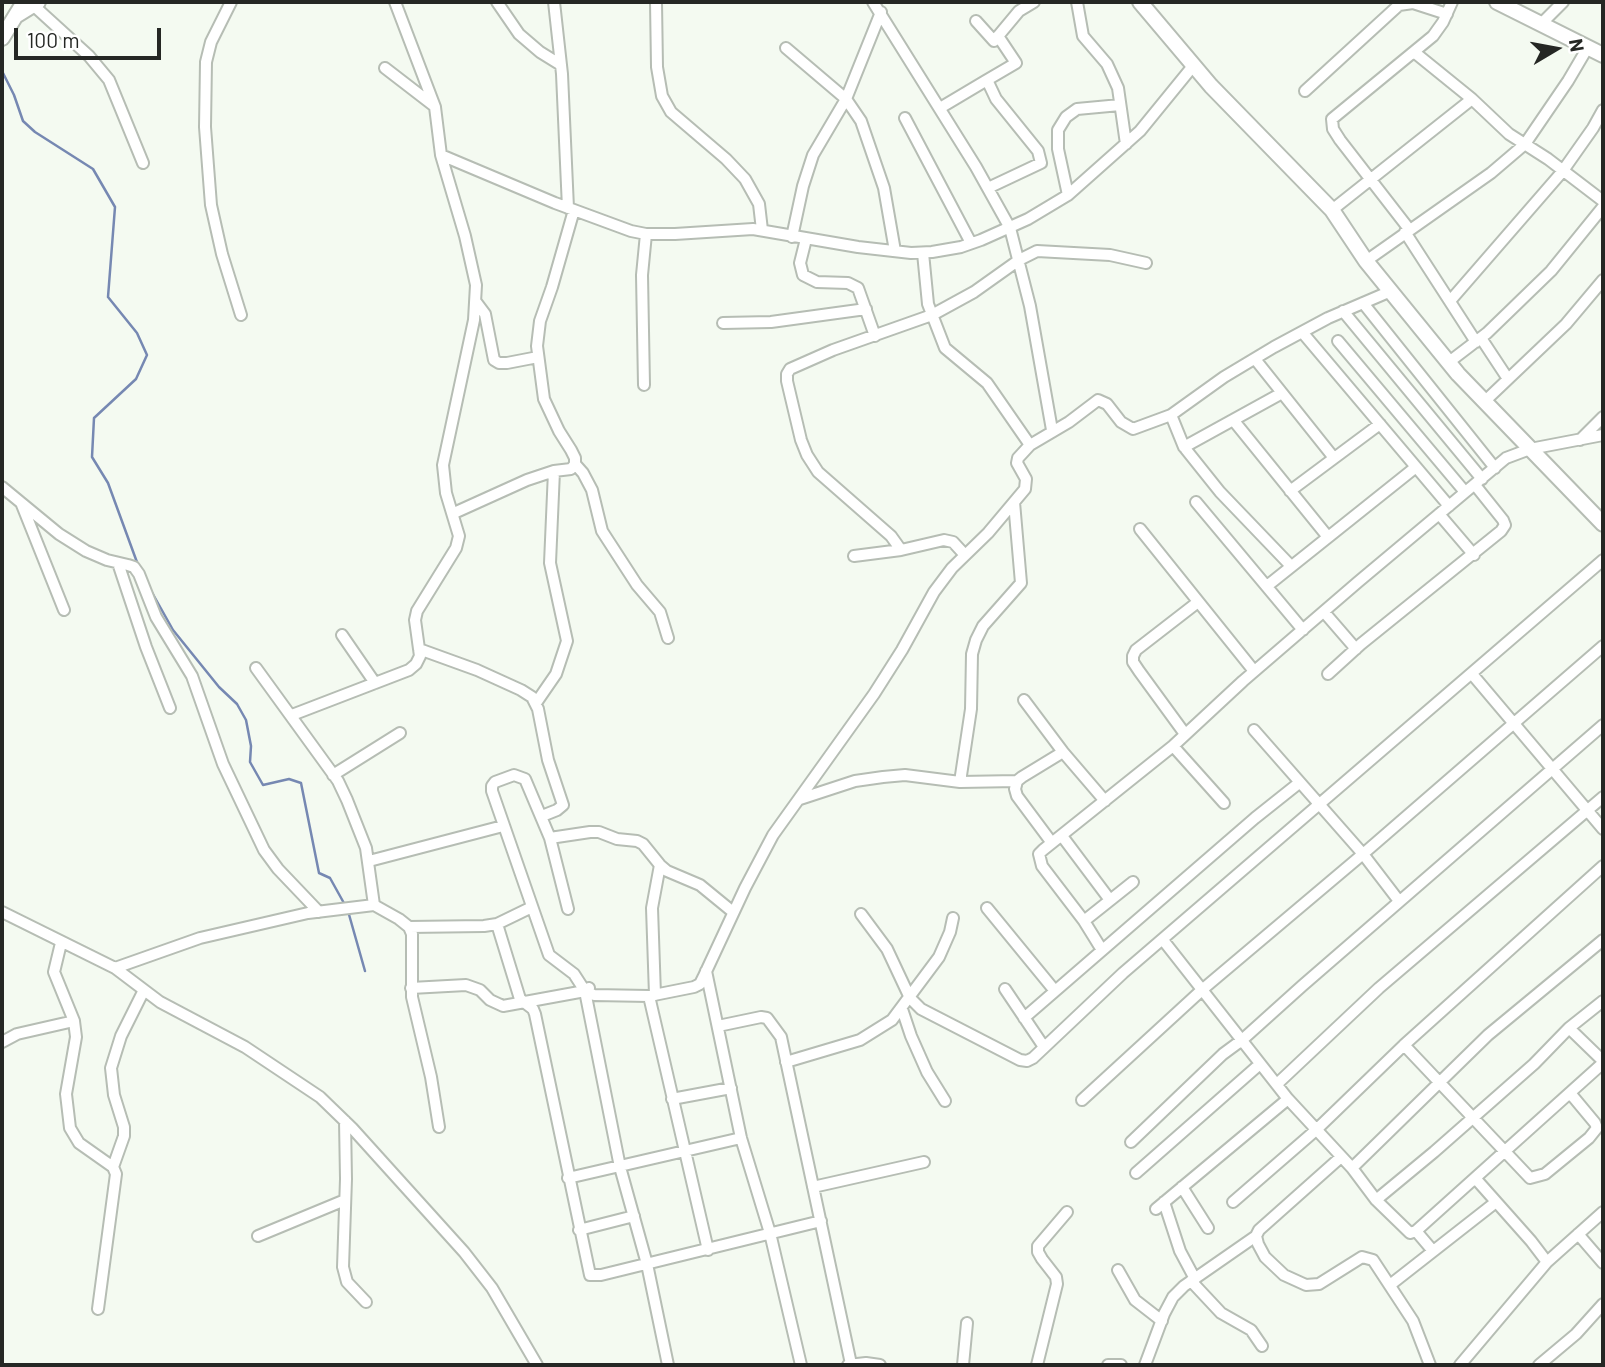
<!DOCTYPE html>
<html>
<head>
<meta charset="utf-8">
<style>
  body { margin:0 }
  #map { position:relative; width:1605px; height:1367px; overflow:hidden; background:#f4faf1; font-family:Barlow,sans-serif }
  canvas { display:block }
  .frame { position:absolute; inset:0; border:4px solid #252724; pointer-events:none }
  .north { position:absolute; left:1521px; top:14px; width:70px; height:70px; -webkit-text-stroke:5px #fff; paint-order:stroke; rotate:80deg; font-size:19px; font-weight:700; line-height:28px; text-align:center; color:#252724 }
  .north::after { content:''; display:block; margin:auto; width:24px; height:32px; background:#252724; clip-path:polygon(50% 0,100% 100%,50% 72%,0 100%) }
  .scale { position:absolute; left:14px; top:28px; width:147px; height:32px; box-sizing:border-box; border:4px solid #252724; border-top:0; padding-left:9px; font-size:21px; line-height:24px; white-space:nowrap; color:#252724; -webkit-text-stroke:5px #fff; paint-order:stroke }
</style>
</head>
<body>
<div id="map">
<canvas width="1605" height="1367"></canvas>
<div class="frame"></div>
<div class="north">N</div>
<div class="scale">100 m</div>
</div>
<script>
const g = document.querySelector('canvas').getContext('2d');
g.lineJoin = 'round';
const poly = rows => new Path2D(rows.map(r => 'M' + r).join(''));
function strokePath(path, color, width, dash) { g.strokeStyle = color; g.lineWidth = width; g.lineCap = dash ? 'butt' : 'round'; g.setLineDash(dash || []); g.stroke(path); }
strokePath(poly([
  [2,71,14,95,23,121,35,132,93,169,115,207,108,297,137,333,147,355,136,379,94,418,92,457,108,483,138,565],
  [150,589,173,630,219,687,237,704,246,720,251,746,250,762,263,785,289,779,301,783,319,873,330,878,345,905],
  [348,911,365,971]
]), '#7688b2', 2.5);
const minor = poly([
  [231,2,211,42,206,62,205,127,211,205,222,254,241,315],
  [497,2,519,34,540,52,561,65],
  [554,2,562,74,568,208],
  [656,2,657,67,662,96,671,112,726,159,745,179,759,204,762,230],
  [873,2,976,167,1010,228,1030,306,1052,430],
  [1077,2,1083,36,1107,64,1118,88,1126,144],
  [33,5,89,56,109,80,143,163],
  [976,21,994,41,1019,11,1034,2],
  [1542,23,1563,2],
  [786,48,846,99,861,121,884,188,895,251],
  [1414,52,1472,99,1509,134,1548,159,1603,201],
  [385,68,433,105],
  [1305,91,1399,5,1413,3,1447,14],
  [940,108,987,80],
  [905,118,971,243],
  [441,155,555,203,631,231,646,234,675,234,753,229,858,247,911,253,932,252,961,247,981,240,1028,219,1068,195,1140,131,1193,66],
  [988,188,1041,163,1038,151,996,99,987,80,1016,63,998,36],
  [1068,195,1058,149,1058,130,1066,117,1077,109,1120,105],
  [1332,210,1472,99],
  [1409,229,1340,140,1333,129,1332,119,1433,36,1443,22,1452,2],
  [1405,232,1476,342],
  [792,237,803,186,813,155,846,99,881,12],
  [806,239,800,263,803,275,817,282,848,283,858,288,875,336],
  [923,253,928,304,945,348,987,383,1030,445],
  [1366,261,1491,173,1525,144,1568,81,1588,47],
  [1450,301,1562,172,1593,128,1603,110],
  [476,302,485,314,494,360,499,363,507,363,538,357],
  [1363,303,1495,468],
  [1343,311,1482,479],
  [723,323,771,322,866,309],
  [1302,332,1449,506],
  [1481,338,1508,379],
  [1338,341,1465,492],
  [1255,359,1334,458],
  [1449,362,1487,333,1551,271,1603,207],
  [644,385,642,275,646,234],
  [1484,402,1566,324,1603,280],
  [1171,415,1184,447,1220,492,1291,566],
  [1234,421,1328,537],
  [1580,440,1603,417],
  [1184,447,1282,393],
  [575,464,583,473,592,490,602,531,637,585,660,612,668,638],
  [2,487,59,534,86,551,107,560,128,565,134,567,139,574,156,617,192,676,223,764,264,850,278,869,319,912],
  [1290,491,1380,424],
  [1196,502,1303,630],
  [22,505,64,610],
  [454,513,527,480,554,471,571,469,575,464,575,458,571,450,559,431,544,399,537,346,540,321,552,287,574,210],
  [1439,514,1474,555],
  [1140,529,1254,671],
  [901,550,891,536,818,472,807,455,801,440,787,381,787,374,790,369,833,350,932,315,974,292,1019,260,1037,251,1110,255,1146,263],
  [854,556,901,550,944,540,953,542,965,555],
  [118,563,146,647,170,708],
  [1267,586,1416,467],
  [1324,612,1356,649],
  [342,635,375,683],
  [419,649,477,670,521,690,532,697,538,709,548,760,563,805,557,810,542,816],
  [256,668,338,781,347,800,366,848,374,905,399,919,409,927,412,934,412,997,431,1077,439,1127],
  [1328,674,1361,644,1501,531,1505,525,1503,520,1475,485],
  [1472,674,1603,829],
  [1024,700,1063,752,1105,801],
  [536,703,556,674,567,641,550,563,554,471],
  [292,715,409,670,416,664,420,656,415,620,417,611,456,548,459,536,446,493,443,465,474,320,476,285,465,236,441,155,435,107,395,2],
  [1254,730,1363,854,1399,901],
  [1185,734,1139,671,1133,662,1133,656,1136,650,1198,602],
  [1173,746,1224,803],
  [333,775,400,733],
  [960,782,971,709,972,654,976,640,983,626,1021,583,1014,502],
  [800,799,855,781,883,777,905,775,960,782,1017,781],
  [1062,836,1110,900],
  [550,838,590,832,599,832,617,839,637,841,643,844,660,865,667,871,700,885,733,912],
  [1052,843,1017,796,1015,789,1017,781,1022,777,1063,752],
  [369,861,503,826],
  [987,908,1055,991],
  [568,909,550,838,525,779,514,775,495,782,492,786,492,791,549,955,574,974,585,991,594,995,649,996,694,987,700,984,703,978,745,888,773,835,874,694,902,650,934,592,952,568,988,533,1025,489,1026,479,1017,463,1018,458,1030,445,1069,422,1098,400,1107,404,1121,422,1133,429,1171,415,1224,377,1274,347,1328,318,1391,291],
  [2,912,115,968,160,1002,245,1047,320,1097,352,1128,464,1252,492,1288,537,1365],
  [861,914,887,949,910,998,921,1009,1020,1060,1027,1061,1033,1058,1123,973,1603,560],
  [1084,921,1133,882],
  [497,924,520,999,533,1009,535,1014,590,1275,601,1275,821,1221],
  [409,927,484,926,497,924,532,907],
  [1163,940,1288,1099,1352,1168,1376,1200,1410,1233,1416,1231,1603,1063],
  [61,943,54,972,74,1021,76,1037,66,1094,70,1128,79,1143,113,1167,116,1174,98,1309],
  [1102,950,1084,921,1042,866,1039,854,1043,850,1173,746,1243,681,1358,582,1506,458,1530,449,1603,435],
  [115,968,200,938,308,913,374,905],
  [706,971,741,1138,770,1233,801,1365],
  [411,988,466,985,480,990,490,1000,503,1006,585,991,589,988],
  [1005,989,1044,1047],
  [585,991,620,1167,647,1264,668,1365],
  [655,995,652,908,660,865],
  [649,996,708,1250],
  [902,1009,911,1036,927,1072,945,1101],
  [1024,1018,1255,818,1299,783],
  [718,1026,761,1017,767,1018,781,1037,851,1364],
  [1569,1028,1603,1061],
  [2,1042,17,1034,74,1021],
  [1404,1045,1530,1178,1545,1174,1589,1138,1597,1128,1595,1123,1570,1093],
  [786,1062,860,1040,892,1020,939,957,950,932,953,918],
  [1277,1084,1379,988,1603,797],
  [672,1099,731,1088],
  [1082,1100,1203,989,1363,854,1603,646],
  [345,1121,346,1179,343,1267,347,1282,366,1302],
  [1131,1142,1223,1054,1242,1040,1302,986,1603,725],
  [1341,1157,1259,1230,1256,1236,1258,1244,1265,1257,1284,1275,1306,1285,1319,1284,1362,1257,1373,1260,1413,1321,1430,1365],
  [113,1167,124,1136,124,1127,114,1095,111,1068,121,1036,144,990],
  [1352,1168,1488,1035,1603,940],
  [1136,1173,1260,1064],
  [568,1178,741,1138],
  [1475,1178,1531,1241,1547,1262],
  [813,1187,924,1162],
  [1182,1187,1208,1228],
  [1376,1200,1434,1152,1534,1064,1569,1028,1603,1001],
  [1164,1202,1180,1251,1195,1279],
  [1233,1202,1316,1130,1404,1045,1603,866],
  [1156,1209,1288,1099],
  [579,1230,634,1216],
  [1416,1231,1433,1251],
  [1578,1234,1603,1263],
  [258,1236,345,1200],
  [1118,1270,1135,1300,1162,1321],
  [1191,1281,1221,1313,1251,1330,1262,1346],
  [1390,1285,1496,1202],
  [848,1365,866,1363,880,1365],
  [963,1365,967,1323],
  [1037,1365,1057,1284,1056,1277,1042,1259,1038,1252,1038,1246,1067,1212],
  [1108,1365,1121,1365],
  [1145,1365,1164,1314,1173,1297,1184,1286,1256,1236],
  [1460,1365,1547,1262,1603,1212],
  [1539,1365,1576,1334,1603,1304]
]);
const tertiary = poly([
  [1140,2,1211,86,1332,210,1366,261,1458,374,1603,524],
  [1497,2,1603,55],
  [17,15,38,2],
  [2,38,24,2]
]);
strokePath(minor, '#b6bdb4', 14);
strokePath(tertiary, '#b6bdb4', 18);
strokePath(minor, '#fff', 10);
strokePath(tertiary, '#fff', 14);
</script>
</body>
</html>
